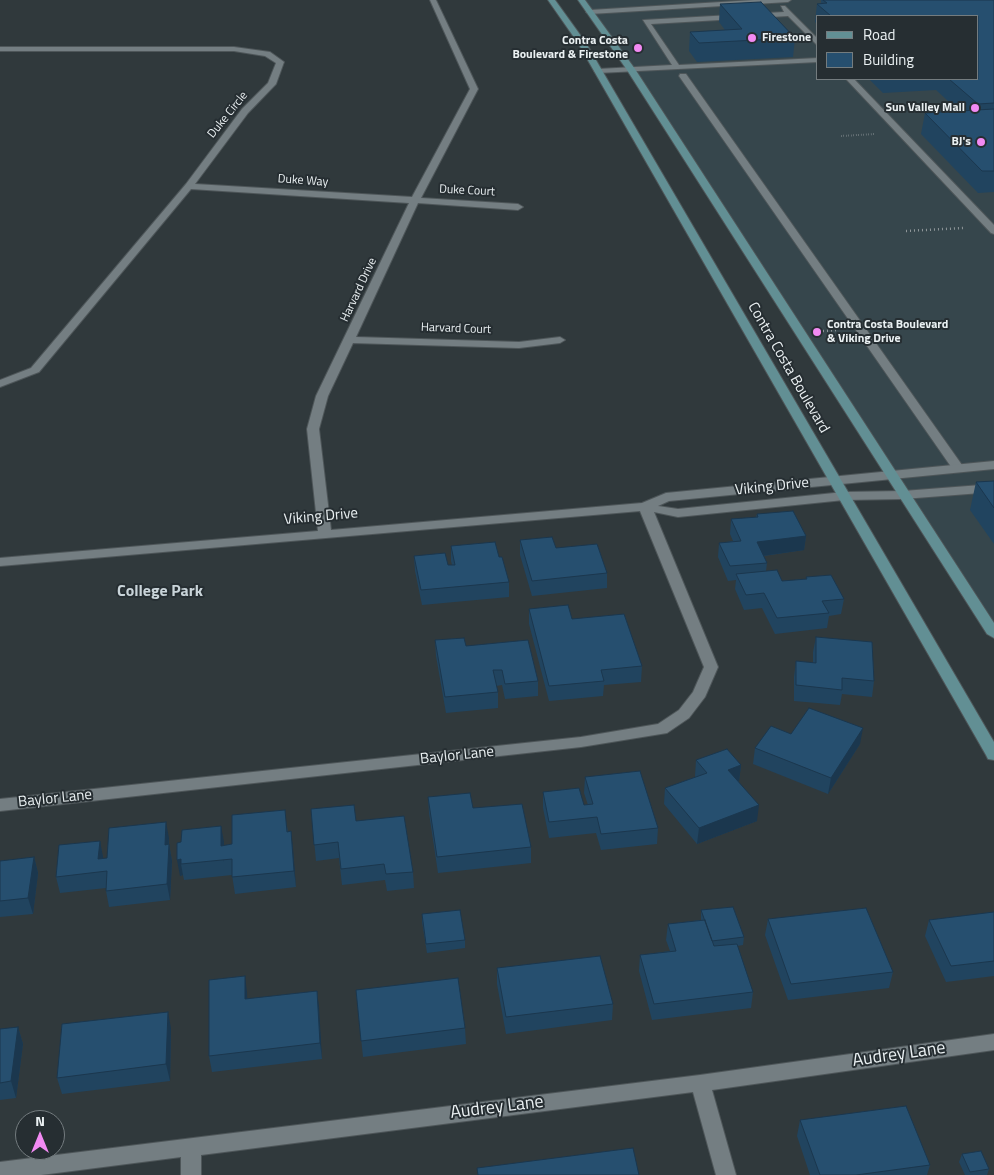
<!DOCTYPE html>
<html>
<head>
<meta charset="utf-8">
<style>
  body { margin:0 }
  #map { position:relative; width:994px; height:1175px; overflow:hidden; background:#30393c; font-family:"Titillium Web",sans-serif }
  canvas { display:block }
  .legend { position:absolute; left:816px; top:15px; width:162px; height:65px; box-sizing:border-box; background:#262e32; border:1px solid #747c7f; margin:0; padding:6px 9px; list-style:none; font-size:15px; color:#eaf0f2 }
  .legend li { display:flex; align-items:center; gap:10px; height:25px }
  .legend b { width:25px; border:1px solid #747c7f }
  .north { position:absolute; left:15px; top:1110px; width:50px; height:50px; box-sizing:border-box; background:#262e32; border:1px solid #747c7f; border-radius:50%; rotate:0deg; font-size:14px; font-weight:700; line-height:20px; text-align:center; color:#eaf0f2 }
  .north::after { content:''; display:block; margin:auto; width:18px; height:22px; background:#f28af3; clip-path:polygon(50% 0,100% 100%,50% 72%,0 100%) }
</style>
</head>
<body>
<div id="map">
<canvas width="994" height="1175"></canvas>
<ul class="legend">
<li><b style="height:6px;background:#628f94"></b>Road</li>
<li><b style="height:14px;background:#264f6f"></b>Building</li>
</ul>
<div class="north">N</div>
</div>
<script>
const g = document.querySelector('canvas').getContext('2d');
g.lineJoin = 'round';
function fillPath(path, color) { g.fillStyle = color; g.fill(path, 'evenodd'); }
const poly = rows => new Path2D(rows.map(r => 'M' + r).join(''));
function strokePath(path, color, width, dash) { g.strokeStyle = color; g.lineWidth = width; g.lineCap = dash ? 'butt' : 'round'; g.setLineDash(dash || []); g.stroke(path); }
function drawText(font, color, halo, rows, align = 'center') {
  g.font = font + ' "Titillium Web",sans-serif'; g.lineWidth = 4; g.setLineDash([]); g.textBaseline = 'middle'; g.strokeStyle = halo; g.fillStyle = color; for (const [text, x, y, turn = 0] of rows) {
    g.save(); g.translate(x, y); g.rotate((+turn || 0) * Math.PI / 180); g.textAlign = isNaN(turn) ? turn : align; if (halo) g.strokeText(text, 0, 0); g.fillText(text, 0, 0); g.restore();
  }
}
fillPath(poly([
  [581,0,994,0,994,634,631,69],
  [818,16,978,16,978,79,818,79]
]), '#36464c');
const service = poly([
  [754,0,791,0,788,2,590,14,586,12,590,10,754,0],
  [781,6,785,6,818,39,818,46,788,16,651,24,679,65,818,58,818,62,598,73,594,71,598,69,672,65,643,20,784,12,781,6],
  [680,74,686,74,962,465,964,468,962,471,954,471,679,76,680,74],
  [846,79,854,79,994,225,994,234,991,233,846,79]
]);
const minor = poly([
  [430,0,436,0,478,89,421,198,518,204,523,207,518,210,418,203,356,337,519,342,560,337,565,340,560,343,519,348,353,343,328,396,319,429,331,530,642,503,666,493,994,461,994,469,669,501,658,506,678,509,844,492,903,491,994,484,994,492,903,499,844,500,678,517,654,512,718,667,705,697,689,718,667,733,581,747,0,811,0,799,581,737,658,724,679,710,693,692,704,667,640,511,0,566,0,558,318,531,307,429,316,396,409,203,191,189,39,372,0,387,0,380,31,368,186,184,242,109,268,83,276,63,265,56,234,51,0,51,0,47,234,47,270,52,284,62,276,84,248,113,195,184,412,197,470,89,430,0],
  [994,1034,994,1050,712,1090,736,1175,716,1175,693,1092,201,1155,201,1175,181,1175,181,1157,41,1175,0,1175,0,1162,700,1075,994,1034]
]);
const secondary = poly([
  [548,0,555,0,586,43,994,742,994,760,988,759,986,755,578,43,548,0],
  [578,0,585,0,635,69,994,623,994,638,987,634,627,70,578,0]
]);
strokePath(service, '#4e5659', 2);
strokePath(minor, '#4e5659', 2);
strokePath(secondary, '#4e5659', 2);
strokePath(poly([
  [841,136,875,134]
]), '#90979a', 2, [0.5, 2]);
strokePath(poly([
  [906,231,963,228],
  [823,331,837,330]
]), '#90979a', 2.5, [1, 3]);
fillPath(service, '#747e82');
fillPath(minor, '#747e82');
fillPath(secondary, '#628f94');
fillPath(poly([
  [821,0,994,0,994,192,978,193,921,134,925,113,959,111,936,90,883,93,869,79,978,79,978,16,818,16,818,25,815,22,817,4,821,3],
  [720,4,795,38,793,57,697,62,689,51,690,32,725,30,719,22],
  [994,481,994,544,970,510,976,482],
  [757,514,806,536,804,550,764,556,767,563,766,571,782,581,806,579,806,577,844,599,841,614,829,616,827,628,775,634,762,608,744,610,735,589,736,580,728,581,718,557,719,543,733,541,730,534,731,519,756,517],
  [520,540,556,548,607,573,607,588,532,596,520,555],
  [451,546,509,582,509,597,422,605,415,571,414,556,448,565,452,565,451,561],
  [529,609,572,619,642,666,641,682,604,685,603,696,549,701,529,624],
  [816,637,874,681,872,697,842,694,840,705,794,701,794,677,796,661,813,663,813,652],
  [435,640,466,646,538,681,538,696,505,699,502,685,496,686,498,692,498,708,446,713,436,656],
  [860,744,828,794,753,764,755,748],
  [696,760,741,765,739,781,738,782,757,821,697,844,664,804,665,788,695,777,695,776],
  [585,777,658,828,657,844,601,850,596,833,549,838,543,808,543,792,584,805,588,805,584,793],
  [428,797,473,808,531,847,531,863,438,873,429,813],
  [311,809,356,821,413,872,414,888,387,891,385,880,342,885,339,858,316,861],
  [221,826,224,846,232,844,287,826,288,832,291,831,296,887,235,894,232,875,184,880,183,875,180,876,181,842],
  [169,838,169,844,172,861,170,900,109,907,106,891,106,888,60,893,56,877,100,841,103,859,107,858],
  [34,857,38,873,33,914,0,917,0,861],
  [701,910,744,937,743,945,737,946,753,992,751,1008,652,1020,639,971,640,955,670,951,666,940,668,924,701,920],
  [994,912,994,976,946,982,925,936,929,920],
  [422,914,465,940,465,948,427,953,422,922],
  [768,919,893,972,889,988,788,1000,765,935],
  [497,968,613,1004,612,1020,506,1034,497,984],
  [356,990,465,1028,466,1044,363,1057],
  [317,991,322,1059,212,1072,209,1056,247,992,247,999],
  [18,1027,23,1044,16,1098,0,1100,0,1029],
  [171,1028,170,1081,62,1094,57,1078],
  [800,1120,930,1165,927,1175,810,1175,797,1136],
  [962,1154,989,1169,987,1175,965,1175,959,1162]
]), '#21445f');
fillPath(poly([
  [806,536,804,550,755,557,757,542],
  [863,728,860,744,828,794,831,778],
  [741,765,739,781,726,786,728,770],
  [759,805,757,821,697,844,699,828],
  [166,822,169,838,168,861,165,845],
  [221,826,224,842,224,862,221,846],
  [291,831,293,848,296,887,294,871],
  [100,841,103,857,102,872,98,859],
  [169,844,172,861,170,900,167,884],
  [34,857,38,873,33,914,28,898],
  [181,859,181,864,183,875,180,876,177,860],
  [245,976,247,992,248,1016,245,999],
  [317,991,319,1007,322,1059,320,1043],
  [168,1012,171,1028,170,1081,166,1064],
  [18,1027,23,1044,16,1098,11,1081]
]), '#1b374e');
const building = poly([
  [823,0,994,0,994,103,978,104,949,79,978,79,978,16,831,16,817,4,827,3,823,0],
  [761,2,795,38,699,43,690,32,742,29,720,4,761,2],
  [994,109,994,171,982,171,925,113,994,109],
  [994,481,994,508,976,482,994,481],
  [793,511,806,536,757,542,767,563,730,566,719,543,741,541,731,519,758,517,757,514,793,511],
  [552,537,556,548,597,544,607,573,532,581,520,540,552,537],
  [495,542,499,557,502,557,509,582,421,590,414,556,445,553,448,565,455,565,451,546,495,542],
  [777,570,782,581,807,579,806,577,831,575,844,599,822,601,829,613,777,618,764,593,746,595,736,574,777,570],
  [568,605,572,619,624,614,642,666,601,670,604,681,549,686,529,609,568,605],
  [816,637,872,642,874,681,842,678,842,690,796,685,796,661,816,663,816,637],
  [464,638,466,646,528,640,538,681,505,684,502,670,493,670,498,692,445,697,435,640,464,638],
  [809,708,863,728,831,778,755,748,771,726,791,734,809,708],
  [727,749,741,765,728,770,759,805,699,828,665,788,707,773,696,760,727,749],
  [640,771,658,828,601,834,597,817,549,822,543,792,579,788,584,805,593,804,585,777,640,771],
  [470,793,473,808,522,804,531,847,437,857,428,797,470,793],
  [354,805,356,821,404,816,413,872,386,874,384,864,341,869,338,842,314,845,311,809,354,805],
  [285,810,287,832,291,831,294,871,232,877,232,859,181,864,181,859,177,860,177,843,181,842,182,830,221,826,221,846,232,844,232,815,285,810],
  [166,822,165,845,169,844,167,884,106,891,107,871,56,877,59,845,100,841,98,859,107,858,109,828,166,822],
  [34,857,28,898,0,901,0,861,34,857],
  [733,907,744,937,712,941,701,910,733,907],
  [866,908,893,972,791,984,768,919,866,908],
  [460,910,465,940,426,944,422,914,460,910],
  [994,912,994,961,951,966,929,920,994,912],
  [705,920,714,946,737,944,753,992,654,1004,640,955,676,951,668,924,705,920],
  [600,956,613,1004,506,1017,497,968,600,956],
  [245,976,245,999,317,991,320,1043,209,1056,209,980,245,976],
  [458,978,465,1028,361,1041,356,990,458,978],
  [168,1012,166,1064,57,1078,62,1024,168,1012],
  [18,1027,11,1081,0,1083,0,1029,18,1027],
  [906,1106,930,1165,856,1175,820,1175,800,1120,906,1106],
  [633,1148,639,1175,478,1175,477,1168,633,1148],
  [981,1151,989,1169,970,1172,962,1154,981,1151]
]);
fillPath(building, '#264f6f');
strokePath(building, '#1b374e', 1);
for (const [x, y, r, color] of [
  [752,38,5,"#f28af3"],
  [638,48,5,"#f28af3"],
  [975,108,5,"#f28af3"],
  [981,142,5,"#f28af3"],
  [817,332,5,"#f28af3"]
]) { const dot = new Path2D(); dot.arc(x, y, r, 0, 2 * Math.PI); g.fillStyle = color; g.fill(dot); strokePath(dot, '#262e32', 2); }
drawText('bold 12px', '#eaf0f2', '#262e32', [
  ["Firestone",762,38,"left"],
  ["Contra Costa",628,41],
  ["Boulevard & Firestone",628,55],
  ["Sun Valley Mall",965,108],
  ["BJ's",971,142],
  ["Contra Costa Boulevard",827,325,"left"],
  ["& Viking Drive",827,339,"left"]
], 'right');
drawText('12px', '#eaf0f2', '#262e32', [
  ["Duke Circle",228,115,-51],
  ["Duke Way",303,181,4],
  ["Duke Court",467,191,3],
  ["Harvard Drive",359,290,-65],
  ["Harvard Court",456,329,2]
]);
drawText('15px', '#eaf0f2', '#262e32', [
  ["Contra Costa Boulevard",788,368,60],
  ["Viking Drive",772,487,-6],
  ["Viking Drive",321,517,-5],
  ["Baylor Lane",457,756,-6],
  ["Baylor Lane",55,799,-6]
]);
drawText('bold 16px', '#c9d4d9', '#262e32', [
  ["College Park",160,592]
]);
drawText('18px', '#eaf0f2', '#262e32', [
  ["Audrey Lane",899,1055,-8],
  ["Audrey Lane",497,1108,-7]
]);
</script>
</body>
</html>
